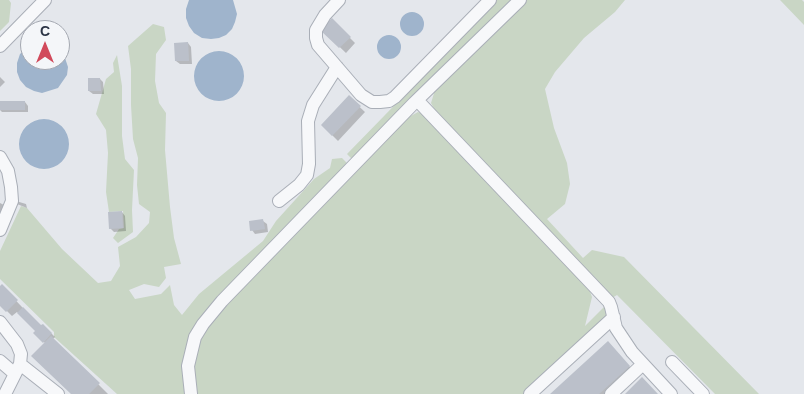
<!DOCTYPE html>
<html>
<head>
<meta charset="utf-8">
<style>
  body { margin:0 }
  #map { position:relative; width:804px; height:394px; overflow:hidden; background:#e4e7ec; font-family:"DM Sans",sans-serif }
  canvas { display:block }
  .north { position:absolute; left:20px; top:20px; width:50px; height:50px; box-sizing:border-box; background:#f4f6f9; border:1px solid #a4a8b1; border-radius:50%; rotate:0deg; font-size:14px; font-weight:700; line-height:20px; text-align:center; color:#2b3445 }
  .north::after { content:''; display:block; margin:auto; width:18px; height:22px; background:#d1495b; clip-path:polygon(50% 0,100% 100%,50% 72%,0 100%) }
</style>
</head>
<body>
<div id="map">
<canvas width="804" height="394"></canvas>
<div class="north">С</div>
</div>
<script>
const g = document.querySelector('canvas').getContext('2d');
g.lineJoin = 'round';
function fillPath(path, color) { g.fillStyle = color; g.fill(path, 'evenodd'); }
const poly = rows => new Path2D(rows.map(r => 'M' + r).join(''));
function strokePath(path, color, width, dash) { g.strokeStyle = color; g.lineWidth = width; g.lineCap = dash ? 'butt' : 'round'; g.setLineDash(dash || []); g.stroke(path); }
fillPath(poly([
  [0,0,9,0,11,3,9,22,0,31],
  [497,0,513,0,352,159,347,154],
  [527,0,625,0,615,12,584,38,555,72,545,89,554,128,567,163,570,184,565,204,547,219,583,258,592,250,624,257,759,394,715,394,617,295,612,298,437,114,431,103,435,90],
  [780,0,802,0,804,2,804,25],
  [153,24,164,27,166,40,156,54,155,81,159,103,166,113,165,150,170,207,174,238,181,264,164,267,166,278,159,287,144,284,129,290,135,299,161,294,170,285,174,305,182,315,199,294,263,241,276,221,314,179,330,168,332,159,342,158,348,164,198,322,187,394,117,394,54,337,54,332,0,279,0,251,21,206,27,208,62,249,98,283,111,281,120,266,118,247,136,237,149,223,150,212,139,204,137,185,138,158,133,139,131,105,131,69,128,46],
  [117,55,122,86,122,136,125,159,134,170,132,210,133,232,118,243,113,238,119,229,124,228,123,211,109,212,106,192,108,153,106,130,96,114,106,79,114,72,113,63],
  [418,112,427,116,588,286,592,297,585,326,606,305,609,315,527,394,197,394,194,372,196,352,206,324,409,117]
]), '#c9d6c5');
fillPath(poly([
  [189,0,233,0,237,14,235,22,232,29,226,35,219,38,211,39,202,38,194,33,189,26,186,18,186,9],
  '400 24a12 12 0 1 1 24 0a12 12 0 1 1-24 0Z',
  '377 47a12 12 0 1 1 24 0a12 12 0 1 1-24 0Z',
  [30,45,30,60,60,60,60,49,63,52,68,67,67,75,58,88,42,93,34,91,26,87,20,80,17,72,17,63,20,54],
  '194 76a25 25 0 1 1 50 0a25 25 0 1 1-50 0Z',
  '19 144a25 25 0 1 1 50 0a25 25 0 1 1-50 0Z'
]), '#9fb4cc');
fillPath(poly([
  [332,20,355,43,346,53,322,30],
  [188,43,191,47,192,64,180,64,176,61],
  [0,77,5,82,0,87],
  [100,79,103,82,104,94,93,94,89,91],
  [349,97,365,112,338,141,322,125],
  [0,102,25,102,28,106,28,112,2,112,0,110],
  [16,201,26,204,27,208,17,204],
  [0,203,4,205,0,222],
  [122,212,125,216,126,231,114,232,110,228],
  [263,221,267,224,268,232,255,234,252,230],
  [2,286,41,327,43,325,55,337,53,339,108,394,72,394,45,343,35,333,37,332,17,312,12,316,0,304,0,288],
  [615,350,636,374,614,394,552,394]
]), '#0003');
fillPath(poly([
  [332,18,351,37,339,48,320,30],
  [188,42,189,61,175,61,174,43],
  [88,78,100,78,101,91,88,91],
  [349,95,361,106,332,136,321,125],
  [0,101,25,101,25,110,0,110],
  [122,211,123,228,109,229,108,212],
  [263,219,265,229,250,231,249,221],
  [2,284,18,300,6,312,0,306,0,286],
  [23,307,41,325,43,324,52,333,43,343,33,333,35,331,17,313],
  [51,336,100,383,89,394,71,394,31,356],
  [608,341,630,366,599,394,550,394],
  [642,377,658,394,625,394]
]), '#bbc0ca');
const minor = poly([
  [339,0,325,15,316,30,316,38,318,45,361,95,372,102,380,102,389,101,395,97,490,0],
  [0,46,45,0],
  [417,100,609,302,611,307,616,328,632,352,671,394],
  [0,157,8,171,11,187,12,201,0,230],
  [279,201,299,185,307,175,309,164,308,121,313,105,337,67],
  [0,322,17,344,21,354,20,364,5,394],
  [0,361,15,374],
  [672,362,703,394],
  [20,364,58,394],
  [191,394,188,366,195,337,203,324,222,301,414,103,520,0],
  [530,394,614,317],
  [611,394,643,364]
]);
strokePath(minor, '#a9aeb7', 14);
strokePath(minor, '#f7f8fa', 12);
</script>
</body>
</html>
